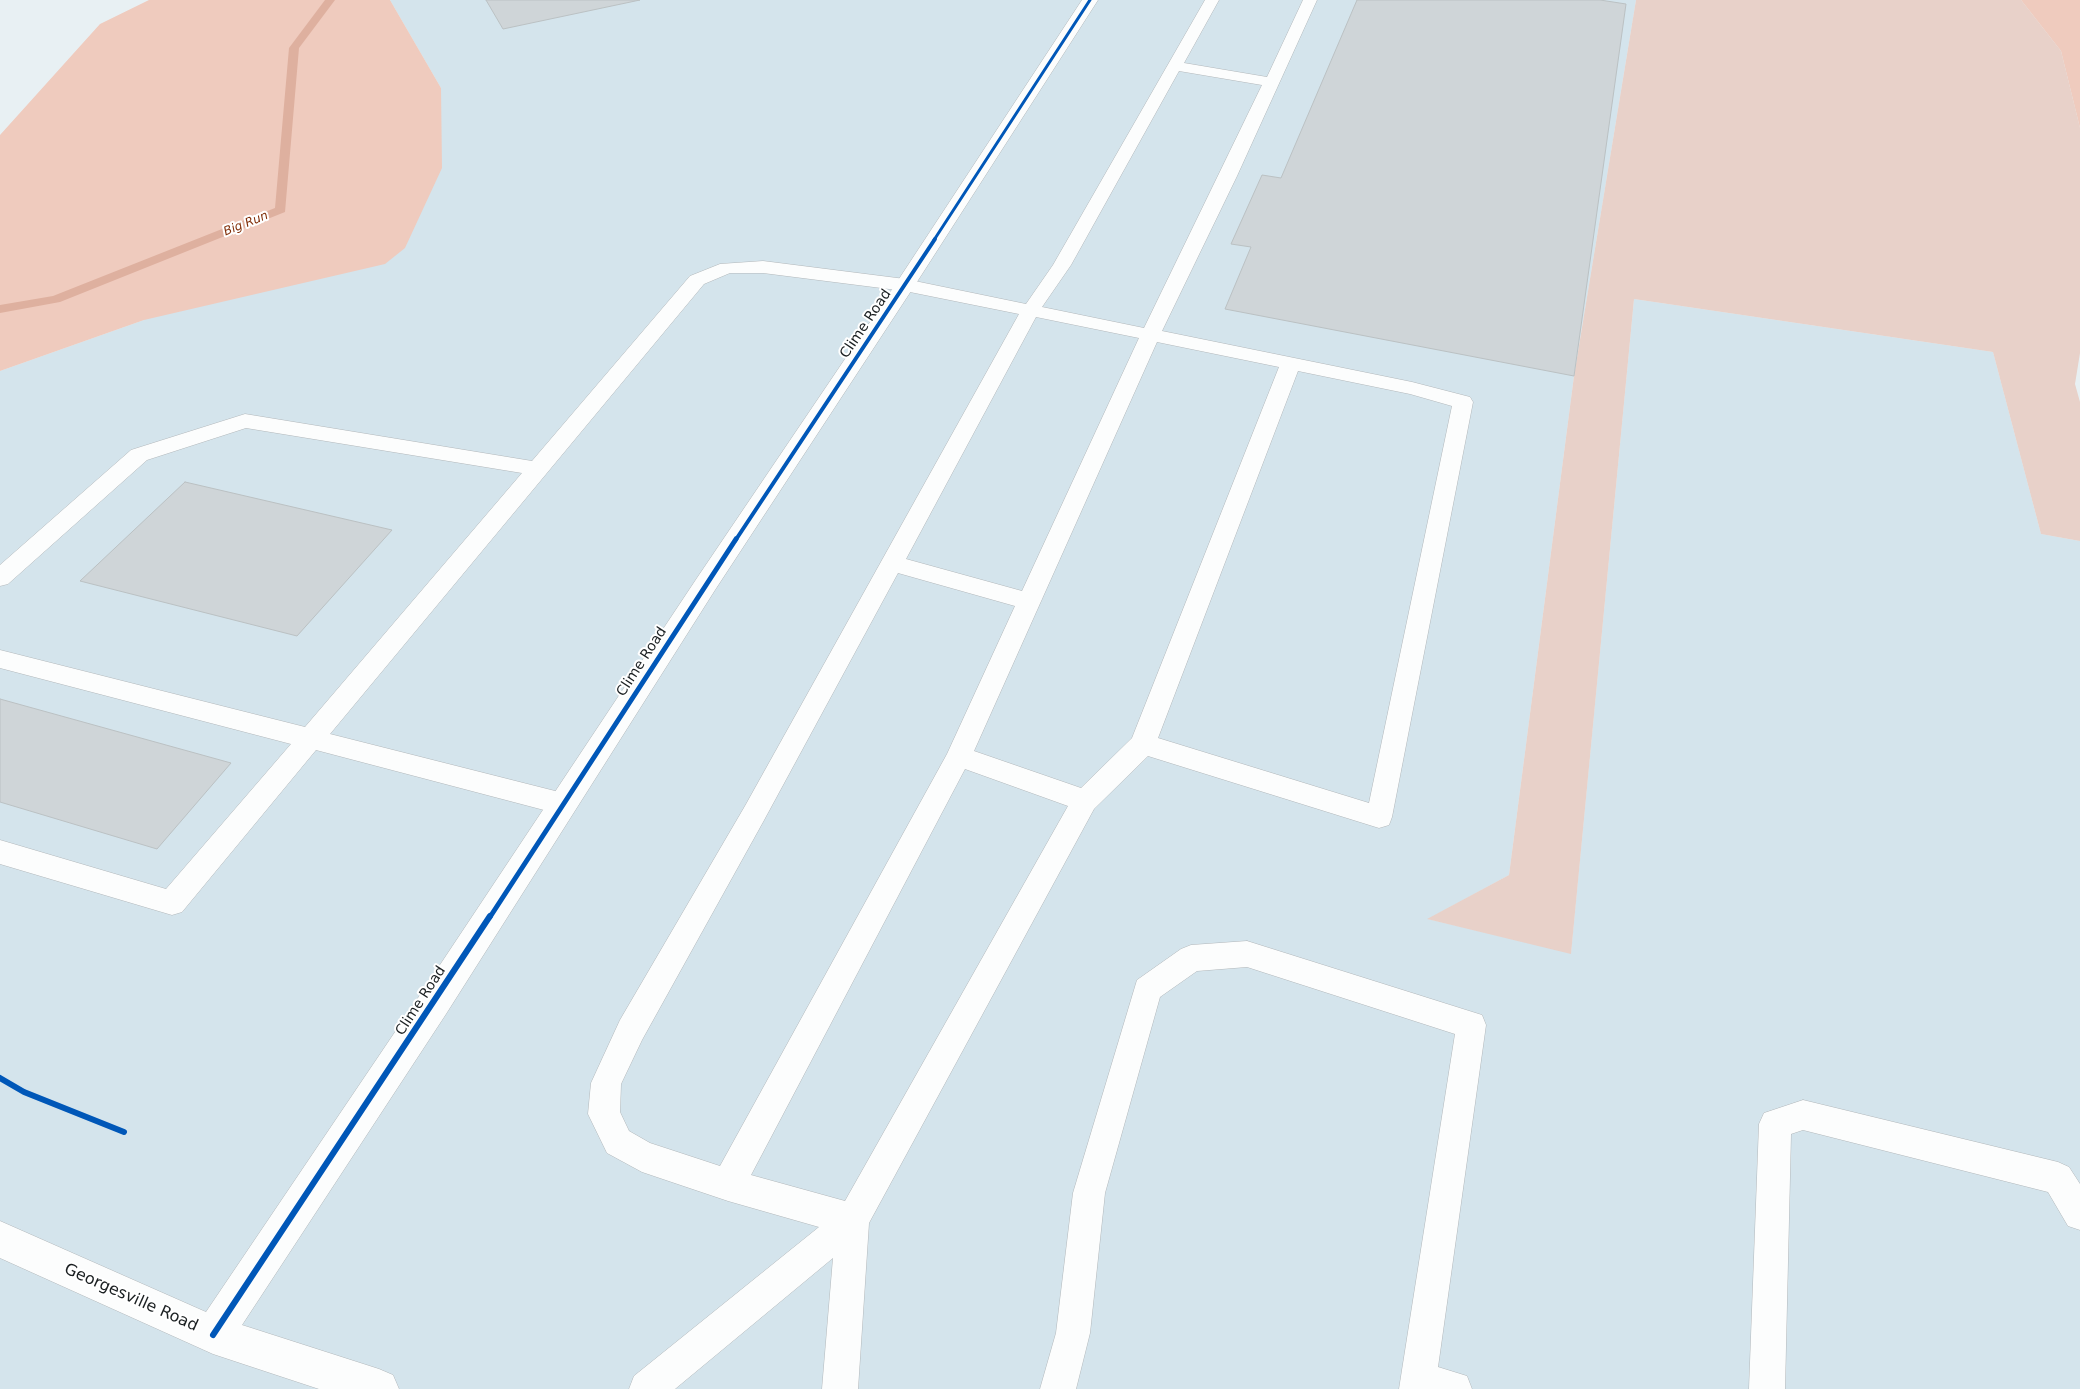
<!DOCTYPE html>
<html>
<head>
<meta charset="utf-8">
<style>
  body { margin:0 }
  canvas { display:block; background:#e8f0f3 }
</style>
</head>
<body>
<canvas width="2080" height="1389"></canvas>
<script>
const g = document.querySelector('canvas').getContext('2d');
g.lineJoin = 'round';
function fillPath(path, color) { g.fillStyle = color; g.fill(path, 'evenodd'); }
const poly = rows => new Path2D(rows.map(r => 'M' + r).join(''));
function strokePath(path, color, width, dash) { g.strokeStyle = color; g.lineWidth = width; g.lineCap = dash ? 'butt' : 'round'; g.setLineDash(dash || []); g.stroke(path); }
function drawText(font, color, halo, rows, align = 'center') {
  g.font = font + ' "DejaVu Sans",sans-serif'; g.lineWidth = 4; g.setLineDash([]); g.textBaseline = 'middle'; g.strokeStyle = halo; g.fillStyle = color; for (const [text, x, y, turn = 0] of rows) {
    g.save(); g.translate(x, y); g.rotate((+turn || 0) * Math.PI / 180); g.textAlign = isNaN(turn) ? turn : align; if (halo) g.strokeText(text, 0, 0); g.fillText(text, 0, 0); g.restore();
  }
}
fillPath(poly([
  [390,0,1636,0,1574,376,1509,875,1428,919,1571,953,1634,299,1993,352,2041,534,2080,541,2080,1389,0,1389,0,371,144,320,441,88]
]), '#d4e4ec');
fillPath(poly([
  [1636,0,2021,0,2061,51,2080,128,2080,353,2075,384,2080,402,2080,541,2041,534,1993,352,1634,299,1571,954,1427,919,1509,875,1574,376]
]), '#e8d1c9');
fillPath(poly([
  [149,0,390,0,441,88,442,168,405,248,385,264,144,320,0,371,0,135,100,24],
  [2021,0,2080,0,2080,128,2061,51]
]), '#efcbbe');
fillPath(poly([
  [325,0,335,0,299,48,285,212,60,302,0,313,0,305,53,296,275,208,289,48,325,0]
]), '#deb09f');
const building = poly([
  [486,0,640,0,503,29,486,0],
  [1357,0,1600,0,1626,4,1574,376,1225,309,1251,247,1231,244,1262,175,1281,178,1357,0],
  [185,482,392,530,297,636,80,581,185,482],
  [0,699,231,763,157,849,0,802,0,699]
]);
fillPath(building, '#cfd5d8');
strokePath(building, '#bbc1c3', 1);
const lane = poly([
  [1205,0,1219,0,1184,63,1267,77,1303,0,1317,0,1237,176,1162,331,1412,382,1470,397,1473,402,1392,817,1389,825,1379,828,1148,756,1094,809,869,1223,858,1389,822,1389,833,1258,675,1389,629,1389,634,1376,819,1227,728,1201,642,1172,607,1153,588,1114,591,1083,620,1020,745,806,1019,314,905,291,763,273,730,273,704,284,330,734,563,793,572,796,576,804,572,812,563,815,316,750,182,912,172,915,0,864,0,840,166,889,291,744,0,668,0,650,305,727,522,473,246,428,147,460,8,584,0,586,0,565,131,450,245,414,532,461,690,276,720,264,763,261,905,279,1026,304,1053,265,1205,0],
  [1179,71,1262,85,1144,328,1042,307,1071,265,1179,71],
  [1036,317,1139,338,1022,591,906,559,1036,317],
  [1157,342,1279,367,1132,738,1081,788,974,751,1157,342],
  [1298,371,1410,394,1452,406,1369,803,1158,738,1298,371],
  [898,573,1015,606,947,754,720,1166,650,1143,629,1131,620,1112,621,1084,642,1040,763,822,898,573],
  [965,769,1068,806,845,1201,751,1175,965,769],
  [1247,941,1482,1015,1486,1025,1438,1367,1467,1376,1472,1389,1399,1389,1455,1034,1247,967,1197,971,1160,997,1105,1193,1090,1333,1076,1389,1040,1389,1056,1333,1073,1193,1137,980,1181,949,1191,945,1247,941],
  [1803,1100,2058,1162,2069,1167,2080,1184,2080,1230,2068,1226,2048,1192,1803,1130,1791,1134,1785,1389,1749,1389,1759,1124,1764,1113,1803,1100]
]);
const secondary = poly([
  [1082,0,1098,0,915,285,715,590,446,1014,242,1325,379,1369,393,1375,399,1389,319,1389,213,1354,0,1258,0,1221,206,1312,422,992,697,578,895,285,1082,0]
]);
strokePath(lane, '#b3b8bb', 1);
strokePath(secondary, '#b3b8bb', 1);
fillPath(lane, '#fcfdfd');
fillPath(secondary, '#fcfdfd');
strokePath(poly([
  [934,240,1090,0]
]), '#0057b8', 3);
strokePath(poly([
  [735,541,935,239]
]), '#0057b8', 4);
strokePath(poly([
  [490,917,736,539]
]), '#0057b8', 5);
strokePath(poly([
  [0,1078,24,1092,124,1132],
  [213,1335,490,916]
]), '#0057b8', 6);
drawText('italic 12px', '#802e08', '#fff', [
  ["Big Run",246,224,-22]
]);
drawText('14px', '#1a1f21', '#fff', [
  ["Clime Road",866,324,-56],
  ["Clime Road",642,662,-57],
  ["Clime Road",421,1001,-57]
]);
drawText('16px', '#1a1f21', '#fff', [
  ["Georgesville Road",131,1298,24]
]);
</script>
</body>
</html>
